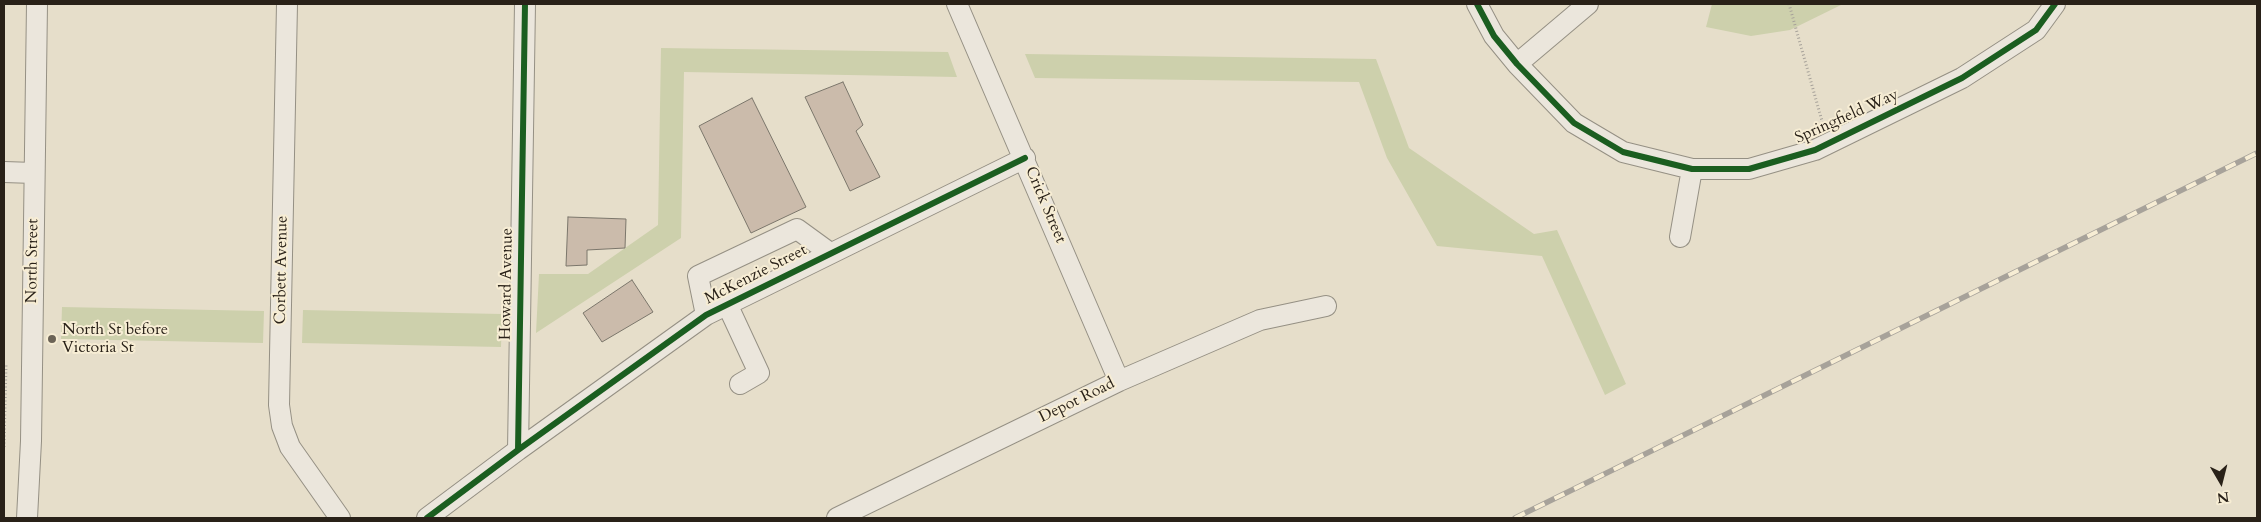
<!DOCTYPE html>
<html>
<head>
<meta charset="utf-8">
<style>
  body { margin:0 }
  #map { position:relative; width:2261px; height:522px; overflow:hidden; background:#e6deca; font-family:Cardo,serif }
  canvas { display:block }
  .frame { position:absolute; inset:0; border:5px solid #292118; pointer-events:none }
  .north { position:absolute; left:2196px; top:457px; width:50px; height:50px; -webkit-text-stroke:4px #f7edd4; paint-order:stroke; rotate:172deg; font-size:14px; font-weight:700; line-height:20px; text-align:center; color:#292118 }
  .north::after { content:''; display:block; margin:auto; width:18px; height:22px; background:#292118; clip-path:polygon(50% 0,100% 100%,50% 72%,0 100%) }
</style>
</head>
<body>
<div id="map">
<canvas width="2261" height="522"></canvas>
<div class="frame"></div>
<div class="north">N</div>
</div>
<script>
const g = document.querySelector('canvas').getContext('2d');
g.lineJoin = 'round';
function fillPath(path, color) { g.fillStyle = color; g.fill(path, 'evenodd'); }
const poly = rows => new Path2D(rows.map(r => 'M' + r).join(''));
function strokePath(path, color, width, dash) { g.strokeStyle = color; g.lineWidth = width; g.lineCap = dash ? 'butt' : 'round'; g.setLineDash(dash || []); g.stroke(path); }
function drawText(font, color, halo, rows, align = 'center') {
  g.font = font + ' Cardo,serif'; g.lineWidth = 4; g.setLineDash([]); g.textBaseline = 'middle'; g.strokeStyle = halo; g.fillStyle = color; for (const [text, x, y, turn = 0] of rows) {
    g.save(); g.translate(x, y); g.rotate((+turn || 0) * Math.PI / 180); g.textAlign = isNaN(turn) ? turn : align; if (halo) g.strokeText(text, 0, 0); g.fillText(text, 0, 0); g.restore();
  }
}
fillPath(poly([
  [1712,4,1843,4,1790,30,1751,36,1706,27],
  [661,48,948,52,957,77,684,72,681,238,536,333,539,274,588,274,658,225],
  [1025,54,1376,59,1409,148,1534,234,1557,230,1626,384,1605,395,1542,256,1437,246,1387,158,1359,82,1035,78],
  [62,307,264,311,263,343,61,339],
  [303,310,502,314,501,347,302,343]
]), '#cdd0ac');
const building = poly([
  [843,82,863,125,856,131,880,177,850,191,805,97,843,82],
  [752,98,806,207,751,233,699,126,752,98],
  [568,217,626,219,625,248,587,250,587,265,566,266,568,217],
  [632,280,653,312,602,342,583,313,632,280]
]);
fillPath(building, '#cbbbab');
strokePath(building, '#7b766b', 1);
const minor = poly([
  [287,4,279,405,282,426,290,447,340,518],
  [957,4,1119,381],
  [1477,4,1494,36,1517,64,1574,123,1623,152,1692,169,1749,169,1815,150,1962,78,2036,30,2055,4],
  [1517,64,1588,4],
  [4,172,34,173],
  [1680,237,1692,169],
  [727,304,759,373,740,384],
  [706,315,698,276,797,229,830,253],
  [518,450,706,315,1025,158],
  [27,518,31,441,37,4],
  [427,518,518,450,525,4],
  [837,518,1119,381,1260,320,1326,306]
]);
strokePath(minor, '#959084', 22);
strokePath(poly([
  [1789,4,1824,128],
  [4,447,6,364]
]), '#a7a29a', 3, [1, 2.5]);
strokePath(minor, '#ebe6dc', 20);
const rail = poly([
  [1515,518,2257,153]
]);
strokePath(rail, '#a7a29a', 5.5);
strokePath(rail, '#f7edd4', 4, [11]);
strokePath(poly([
  [1477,4,1494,36,1517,64,1574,123,1623,152,1692,169,1749,169,1815,150,1962,78,2036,30,2055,4],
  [518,450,706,315,1025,158],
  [427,518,518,450,525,4]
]), '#1b5e20', 6);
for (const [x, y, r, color] of [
  [52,339,5,"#6b6356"]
]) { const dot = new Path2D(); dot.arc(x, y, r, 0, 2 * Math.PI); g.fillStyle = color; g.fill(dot); strokePath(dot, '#f7edd4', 2); }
drawText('16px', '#292118', '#f7edd4', [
  ["Springfield Way",1847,117,-24],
  ["Crick Street",1045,205,67],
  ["North Street",33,261,-89],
  ["Corbett Avenue",282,270,-89],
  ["McKenzie Street",756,275,-27],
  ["Howard Avenue",507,284,-89],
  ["Depot Road",1077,401,-26]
]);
drawText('16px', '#292118', '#f7edd4', [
  ["North St before",62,330],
  ["Victoria St",62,348]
], 'left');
</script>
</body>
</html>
